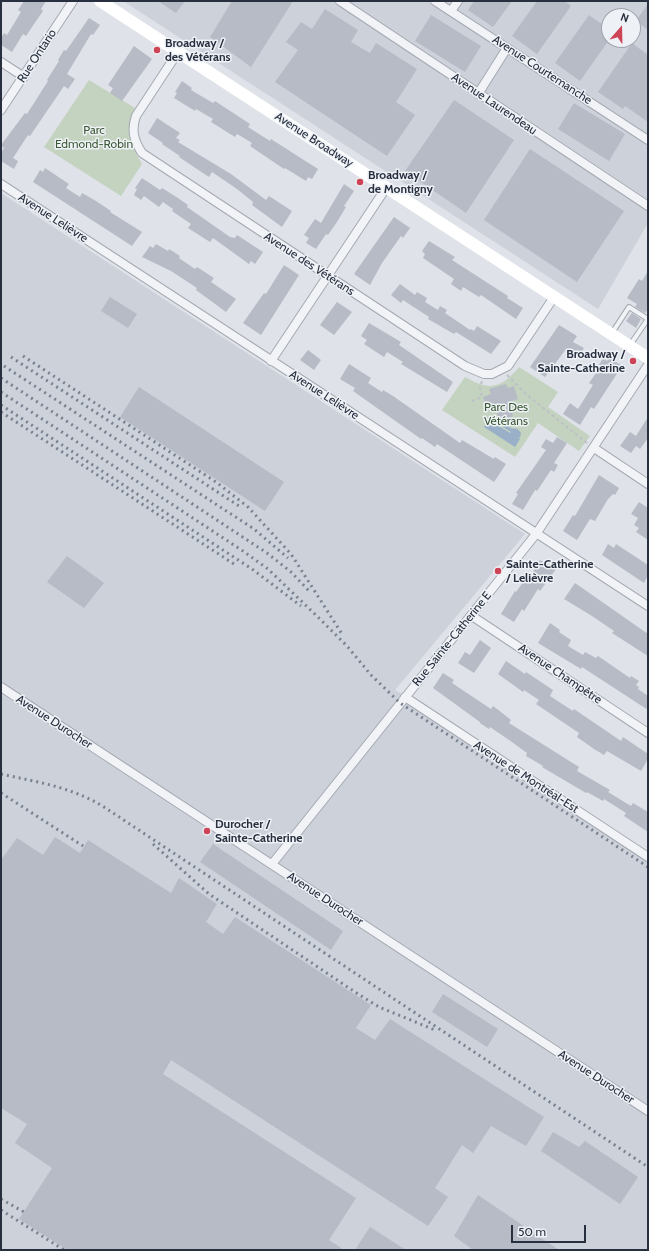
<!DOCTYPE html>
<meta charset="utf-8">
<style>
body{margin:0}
#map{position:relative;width:649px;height:1251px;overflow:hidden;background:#dfe2e8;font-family:Cabin,sans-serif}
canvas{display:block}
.frame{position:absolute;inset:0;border:2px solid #28303f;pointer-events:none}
.north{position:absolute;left:601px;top:8px;width:40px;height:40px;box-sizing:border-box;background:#eef1f6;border:1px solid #9fa4ad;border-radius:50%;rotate:20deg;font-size:11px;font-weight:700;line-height:16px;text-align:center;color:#28303f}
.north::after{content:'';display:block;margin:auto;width:14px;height:18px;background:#cd4457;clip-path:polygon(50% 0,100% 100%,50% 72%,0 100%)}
.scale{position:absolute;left:511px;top:1225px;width:75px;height:18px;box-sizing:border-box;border:2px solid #28303f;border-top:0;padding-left:5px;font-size:12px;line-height:14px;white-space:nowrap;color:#28303f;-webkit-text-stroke:3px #eef1f6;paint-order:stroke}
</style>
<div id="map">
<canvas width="649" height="1251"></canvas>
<div class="frame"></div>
<div class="north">N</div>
<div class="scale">50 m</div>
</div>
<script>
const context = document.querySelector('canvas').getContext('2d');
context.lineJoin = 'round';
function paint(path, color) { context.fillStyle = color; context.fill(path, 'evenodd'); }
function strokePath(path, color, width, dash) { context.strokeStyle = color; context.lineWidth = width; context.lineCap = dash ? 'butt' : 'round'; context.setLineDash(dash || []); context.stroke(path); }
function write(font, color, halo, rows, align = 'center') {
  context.font = font + ' Cabin,sans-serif'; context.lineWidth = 3; context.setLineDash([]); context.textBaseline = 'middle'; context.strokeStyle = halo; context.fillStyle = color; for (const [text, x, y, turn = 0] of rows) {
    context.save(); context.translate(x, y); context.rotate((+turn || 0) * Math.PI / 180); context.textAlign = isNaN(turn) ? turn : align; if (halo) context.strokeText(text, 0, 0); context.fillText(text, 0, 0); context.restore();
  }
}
paint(new Path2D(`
 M123 1H648V223L598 309ZM609 16H633V40H609Z
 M1 193 525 534 395 690 648 853V1250H1Z`), '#cdd1da');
paint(new Path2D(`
 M89 80 135 108C124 133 129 141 142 164L121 196 44 147Z
 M519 367 558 392 548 407 590 436 579 451 538 423 515 457 442 410 465 377C489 391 501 389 519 367Z`), '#c4d2c0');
paint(new Path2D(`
 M489 420 510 433 511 432 503 427 508 423 510 428 518 429 521 433 520 438 517 437 520 439 515 447 484 427Z`), '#9ab0c8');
paint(new Path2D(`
 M24 1H46L41 9 43 11 34 24 26 36 23 34 12 52 1 45V38L4 33 7 35 21 12 18 10Z
 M158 1H185L176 13Z
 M232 1H293L251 67 210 37Z
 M474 1H512L493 27 468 10Z
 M537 1H565L571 6 537 54 512 36Z
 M648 4V30L636 21Z
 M325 9 358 30 351 42 370 53 376 43 417 69 396 102 415 115 387 156 275 82 298 50 286 42 301 22 312 29Z
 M431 15 481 46 465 72 415 41Z
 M589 15 609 29V40L580 81 555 63Z
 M89 18 100 25 93 35 91 34 67 74 75 79 68 89 64 86 30 136 28 135 13 158 18 161 14 169 1 161V153L4 148 1 145 25 113 27 114 48 81 47 80 59 61 58 60 64 50 66 51Z
 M632 43 648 55V122L625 106 623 109 598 92Z
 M134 46 152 59 122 101 110 93 113 88 108 85Z
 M182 81 192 88 191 90 213 103 215 101 250 124 248 127 270 141 271 139 318 169 312 179 308 177 306 181 285 168 284 169 250 146 252 143 244 138 237 134 235 137 211 122 213 119 196 109 195 111 174 98 177 93 175 92Z
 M454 100 514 140 466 213 405 171Z
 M574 103 625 134 609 161 558 129Z
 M157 118 180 133 176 138 180 140 178 142 231 174 266 200 269 196 292 211 282 227 252 205 253 202 237 189 212 172 209 177 179 157 180 156 162 144 163 143 148 133Z
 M530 149 624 211 577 282 484 220Z
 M45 168 69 184 66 188 80 197 82 193 96 201 111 211 110 212 142 232 132 246 33 182 40 170 43 172Z
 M142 178 160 190 162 188 178 198 188 205 187 207 230 237 235 238 237 235 263 252 255 264 251 261 249 264 213 238 210 242 188 228 191 224 172 211 173 209 163 202 159 207 144 196 141 200 134 195 137 189 135 188Z
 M344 184 354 191 344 206 346 207 337 222 328 235 326 234 316 249 306 243 309 238 304 235 315 219 321 223Z
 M394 217 410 228 403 238 401 236 382 263 370 285 354 274Z
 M429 241 455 257 452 260 508 296 507 298 523 308 516 319 481 295 479 297 463 287 461 291 451 284 454 279 423 258 425 254 422 251Z
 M156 244 168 251 169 249 180 256 179 258 195 269 197 267 214 278 211 282 236 299 226 312 196 290 197 288 171 271 142 257 150 246 153 248Z
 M284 265 299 275 261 335 243 323 264 293 266 294Z
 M648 271V309L645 313 635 307 637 304 627 298 639 279 642 281Z
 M400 284 415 295 417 292 427 298 425 302 438 310 440 306 447 310 445 313 470 330 471 329 474 331 477 326 501 341 491 354 456 332 454 334 428 319 429 317 403 300 401 303 391 295Z
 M110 297 137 314 128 328 101 311Z
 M337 302 352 312 334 335 320 325Z
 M632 313 641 319 636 328 626 321Z
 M369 323 401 342 399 345 453 382 447 392 411 370 401 364 403 362 387 352 384 357 364 344 367 340 361 336Z
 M559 325 577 336 573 342 584 348 579 357 566 349 545 377 530 367Z
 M308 350 321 360 314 370 300 360Z
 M609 357 622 366 594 409 591 407 580 425 563 414 570 403 578 409 593 385 589 383 601 366 599 365 603 358 607 361Z
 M349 364 371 378 368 383 382 392 383 390 393 396 460 443 462 440 494 459 495 457 506 464 494 482 437 444 435 447 422 438 421 439 353 391 355 388 340 379Z
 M506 384 508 388 514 386 518 399 509 402 513 416 507 420H499L495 407 487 410 483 397 491 394 489 389Z
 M139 387 284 482 265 511 120 417Z
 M648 417V438L640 449 636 446 631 453 620 446 630 432 636 436Z
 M557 437 567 443 554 463 558 465 554 472 551 470 537 491 535 490 523 510 512 504 518 494 516 493 546 450 541 447 546 439 553 443Z
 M599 475 619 488 615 495 613 494 608 499 595 521 590 519 577 540 563 531 573 515 575 516Z
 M639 502 648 508V540L636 532 639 528 634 525 638 518 631 514Z
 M608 544 614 548 616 544 648 565V575L644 583 602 555Z
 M67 556 104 583 84 608 47 582Z
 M540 560 556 569 540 591 538 589 524 611 522 609 514 622 501 614 515 591 516 592 529 574 531 575Z
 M575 583 648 634V656L612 633 614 631 592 616 564 599Z
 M550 623 560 630 559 632 571 640 568 646 583 655 585 652 596 658 598 656 630 678 631 676 639 681 636 685 639 687 638 689 648 696V710L582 667 581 669 538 643Z
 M480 640 491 648 474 673 458 663 465 652 470 655Z
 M506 661 525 674 526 672 553 690 550 696 573 711 574 709 621 741 623 737 648 754V759L641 771 607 751 604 755 594 749 577 737 579 733 536 704 539 700 524 690 523 692 498 674Z
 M443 673 454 680 452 683 491 709 493 706 501 712 511 720 509 723 579 767 577 771 610 790 608 792 631 806 633 803 648 812V832L624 816 626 813 604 799 603 801 587 792 586 793 542 767 543 766 526 756 527 753 512 742 490 727 489 729 480 723V722L433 688Z
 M55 837 80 853 88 840 171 893 179 878 217 904 206 922 223 934 235 917 371 1005 356 1028 375 1040 390 1019 544 1117 526 1146 491 1126 473 1153 462 1145 435 1188 448 1197 428 1226 171 1060 163 1074 356 1198 329 1240 344 1250H67L19 1219 52 1168 15 1143 27 1124 1 1108V860L17 838 43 855Z
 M213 844 343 931 331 950 200 862Z
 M443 994 498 1029 487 1047 432 1012Z
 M553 1132 579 1147 585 1141 638 1177 620 1204 541 1151Z
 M478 1195 559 1250H473L454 1236Z
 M370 1227 406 1250H355Z`), '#b6bbc5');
const lane = new Path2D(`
 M612 333 629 307 648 319
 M630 345 648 319`);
const street = new Path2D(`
 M340 1 648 206
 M435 1 648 140
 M451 11 458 1
 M178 52 136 116C131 130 134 141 142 153L465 366 484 374H492L508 366 554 297
 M1 62 24 77
 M478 94 507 48
 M1 110 73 1
 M1 184 648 606
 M271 361 386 188
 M594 448 648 484
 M472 616 648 733
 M1 687 648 1111
 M405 697 648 857
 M272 864 536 534 648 365`);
strokePath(lane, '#a4a9b2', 6);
strokePath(street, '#a4a9b2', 10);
strokePath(new Path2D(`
 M507 375 527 395 587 443
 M472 401 482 397 480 387 482 381`), '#bdc0c6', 2, [3, 3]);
strokePath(lane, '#f1f3f6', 4);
strokePath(street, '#f1f3f6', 8);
strokePath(new Path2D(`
 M100 1 648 358`), '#fff', 12);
strokePath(new Path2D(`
 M23 356 216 482 248 507 291 554 342 634
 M11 357 242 508
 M4 366 254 529 288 558
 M1 378 267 553 291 572 311 593
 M1 392 243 551 268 569 322 621 347 646 371 675 400 703 648 867
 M1 405 252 569 301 606
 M1 412 237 566
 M1 774C37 782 72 787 104 807L648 1167
 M1 793 83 846
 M153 844 209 894 358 994 379 1007 435 1030
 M1 1199 24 1212
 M1 1210 64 1250`), '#788291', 3, [2, 4]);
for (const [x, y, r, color] of [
 [157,50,4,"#cd4457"],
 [360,182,4,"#cd4457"],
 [633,361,4,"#cd4457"],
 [498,571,4,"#cd4457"],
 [207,831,4,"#cd4457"]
]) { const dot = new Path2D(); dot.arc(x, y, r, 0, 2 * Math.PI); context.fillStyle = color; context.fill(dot); strokePath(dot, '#eef1f6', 1.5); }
write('bold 12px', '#28303f', '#eef1f6', [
 ["Broadway /",165,43],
 ["des Vétérans",165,57],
 ["Broadway /",368,175],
 ["de Montigny",368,189],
 ["Broadway /",625,354,"right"],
 ["Sainte-Catherine",625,368,"right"],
 ["Sainte-Catherine",506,564],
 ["/ Lelièvre",506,578],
 ["Durocher /",215,824],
 ["Sainte-Catherine",215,838]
], 'left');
write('12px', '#28303f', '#eef1f6', [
 ["Rue Ontario",37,56,-57],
 ["Avenue Courtemanche",542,70,33],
 ["Avenue Laurendeau",494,104,34],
 ["Avenue Broadway",314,140,33],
 ["Avenue Lelièvre",53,218,33],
 ["Avenue des Vétérans",309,264,33],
 ["Avenue Lelièvre",324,395,33],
 ["Rue Sainte-Catherine E",452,639,-51],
 ["Avenue Champêtre",560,674,34],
 ["Avenue Durocher",54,722,33],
 ["Avenue de Montréal-Est",526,777,33],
 ["Avenue Durocher",325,899,33],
 ["Avenue Durocher",596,1077,33]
]);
write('12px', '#3c5a35', '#eef1f6', [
 ["Parc",94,130],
 ["Edmond-Robin",94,144],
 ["Parc Des",506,407],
 ["Vétérans",506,421]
]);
</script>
